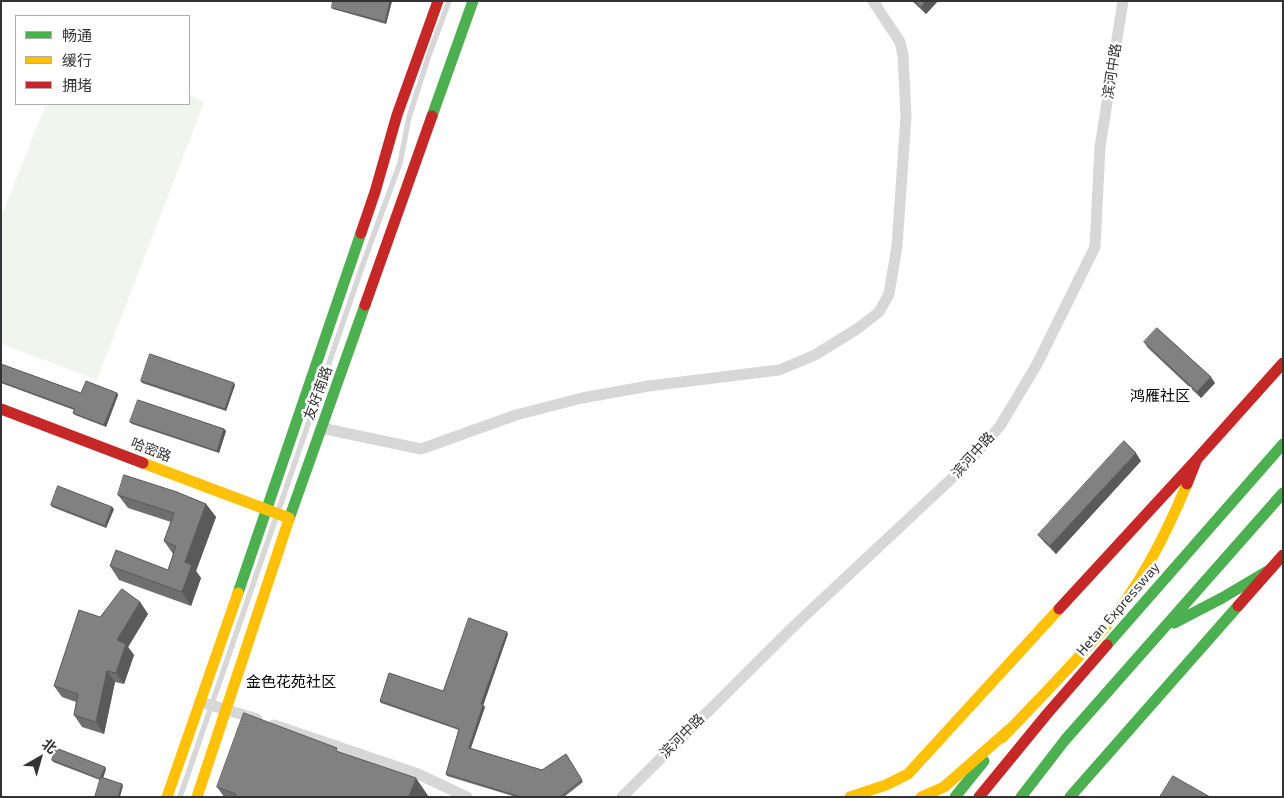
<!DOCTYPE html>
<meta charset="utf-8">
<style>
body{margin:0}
#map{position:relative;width:1284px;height:798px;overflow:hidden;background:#fff;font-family:"Exo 2","Noto Sans SC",sans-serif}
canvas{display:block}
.frame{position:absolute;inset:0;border:2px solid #333;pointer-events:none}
.legend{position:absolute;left:15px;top:15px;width:175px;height:90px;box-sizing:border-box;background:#fff;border:1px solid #adadad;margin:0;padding:6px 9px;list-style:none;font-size:15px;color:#333}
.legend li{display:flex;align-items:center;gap:10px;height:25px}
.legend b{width:25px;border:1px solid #adadad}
.north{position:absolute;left:15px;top:733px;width:50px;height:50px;-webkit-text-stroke:4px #fff;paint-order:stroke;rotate:38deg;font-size:14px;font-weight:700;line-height:20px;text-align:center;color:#333}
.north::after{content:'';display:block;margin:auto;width:18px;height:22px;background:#333;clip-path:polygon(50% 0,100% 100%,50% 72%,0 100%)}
</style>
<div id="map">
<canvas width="1284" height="798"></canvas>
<div class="frame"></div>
<ul class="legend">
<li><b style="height:6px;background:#4caf50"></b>畅通</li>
<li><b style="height:6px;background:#ffc107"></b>缓行</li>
<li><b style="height:6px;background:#c62828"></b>拥堵</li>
</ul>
<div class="north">北</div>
</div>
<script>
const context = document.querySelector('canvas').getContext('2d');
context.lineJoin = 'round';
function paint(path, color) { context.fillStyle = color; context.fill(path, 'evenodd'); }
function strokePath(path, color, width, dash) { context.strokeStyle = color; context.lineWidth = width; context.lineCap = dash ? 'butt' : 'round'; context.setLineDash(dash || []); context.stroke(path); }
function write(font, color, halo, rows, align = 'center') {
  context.font = font + ' "Exo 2","Noto Sans SC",sans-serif'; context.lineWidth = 5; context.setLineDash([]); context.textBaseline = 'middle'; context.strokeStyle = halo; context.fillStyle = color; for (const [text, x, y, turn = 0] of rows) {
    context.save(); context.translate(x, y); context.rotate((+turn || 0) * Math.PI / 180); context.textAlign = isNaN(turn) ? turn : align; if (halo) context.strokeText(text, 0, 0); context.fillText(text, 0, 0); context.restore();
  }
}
paint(new Path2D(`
 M189 94 204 103 97 380 1 344V217L46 104H189Z`), '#f2f5ed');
strokePath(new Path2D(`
 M180 797 363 264 400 163 409 117 429 55 449 1`), '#d7d7d7', 5.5);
strokePath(new Path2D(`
 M321 428 421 449 516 415 582 398 649 386 779 370 815 355 857 329 879 312 889 294 897 246 906 116 903 55 900 42 873 1
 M201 702 257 719
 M274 725 418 774 467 797
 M622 797 794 626 965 466 1000 426 1036 366 1095 247 1100 147 1123 1`), '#d7d7d7', 11);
strokePath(new Path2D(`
 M432 116 473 1
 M289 519 365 305
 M238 593 361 233
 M1174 623 1222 598 1271 569
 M1107 645 1283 444
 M955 797 984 761
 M1021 797 1065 740 1283 493
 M1070 797 1238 606`), '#4caf50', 11);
strokePath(new Path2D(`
 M143 463 289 518
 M1002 738C1037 701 1073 665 1106 626 1140 586 1167 532 1187 484
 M167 797 238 593
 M197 797 289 519
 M850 797 886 785 908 774 1059 609
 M921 797 944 787 1010 729`), '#ffc107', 11);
strokePath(new Path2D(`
 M361 233 375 192 397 115 438 1
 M365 305 432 116
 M1 409 143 463
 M1187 484 1197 459 1283 363
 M1238 606 1283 555
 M1059 609 1197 459
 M979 797 1047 714 1107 645`), '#c62828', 11);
paint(new Path2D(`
 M392 1 386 24 333 9 332 8Z
 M912 1H938L926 14Z
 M1144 342 1215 383 1201 398 1148 348Z
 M1 364 81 393H117L118 395 106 427 75 415 73 413 74 410 1 383Z
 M141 381 235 385 226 411 142 383Z
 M130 422 224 429 226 431 219 453 132 424Z
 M1141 461 1056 554 1044 542 1038 535Z
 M118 495 206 504 216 517 196 571 201 578 191 606 119 580 110 566 168 570 173 554 164 541 171 522 128 508Z
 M51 505 114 509 106 528 52 507Z
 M140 602 148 614 128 647 134 655 124 684 115 682 104 734 82 727 74 715 76 702 62 697 54 686 100 617Z
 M508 634 483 705 485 707 471 748 542 770 566 754 583 782 564 797H516L447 776 446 774 459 730 381 703 380 701 443 691Z
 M340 752 429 797H224L217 787Z
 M52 760 106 769 103 778 123 786 100 780 53 762Z`), '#6f6f6f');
paint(new Path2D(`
 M390 1H392L386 24 385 22Z
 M926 1H938L926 14 921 7Z
 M1211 377 1215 383 1201 398 1197 392Z
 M234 383 235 385 226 411 225 409Z
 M117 393 118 395 106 427 104 425Z
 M224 429 226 431 219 453 217 451Z
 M1136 453 1141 461 1056 554 1050 546Z
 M206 504 216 517 196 571 201 578 191 606 182 592 185 562Z
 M112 507 114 509 106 528 105 526Z
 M140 602 148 614 128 647 134 655 124 684 116 673 117 640Z
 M507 632 508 634 483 706 481 704Z
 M107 671 115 682 104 734 96 722Z
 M483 705 485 707 470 750 469 748Z
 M105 767 106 769 102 781 100 779Z
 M416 778 429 797H409Z
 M122 784 123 786 120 797H118Z`), '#5a5a5a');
const building = new Path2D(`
 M333 1H390L385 22 332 8Z
 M915 1H926L921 7Z
 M1157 328 1211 377 1197 392 1144 342Z
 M150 354 234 383 225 409 141 381Z
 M1 364 81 393 86 381 117 393 104 425 73 413 75 409 1 382Z
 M138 400 224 429 217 451 130 422Z
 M1124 441 1136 453 1050 546 1038 535Z
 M124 475 177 492 206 504 185 562 192 565 182 592 110 566 116 550 168 570 176 546 164 541 174 513 118 495Z
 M58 486 112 507 105 526 51 505Z
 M122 589 140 602 117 640 126 644 116 673 107 671 96 722 74 715 78 694 54 686 79 610 100 617Z
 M469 618 507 632 481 704 483 705 469 748 542 770 566 754 582 780 560 797H521L446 774 459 729 380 701 389 673 443 691Z
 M244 713 337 748 336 751 416 778 409 797H235L236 794 217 787Z
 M56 748 105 767 100 779 52 760Z
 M1173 776 1210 797H1160Z
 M101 777 122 784 118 797H95Z`);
paint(building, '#818181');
strokePath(building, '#5a5a5a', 1);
write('14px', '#333', '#fff', [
 ["滨河中路",1112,71,-81],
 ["友好南路",318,393,-70],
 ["哈密路",151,450,21],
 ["滨河中路",973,455,-48],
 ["Hetan Expressway",1118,609,-49],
 ["滨河中路",682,736,-45]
]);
write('15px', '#000', '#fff', [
 ["鸿雁社区",1160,396],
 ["金色花苑社区",291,682]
]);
</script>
